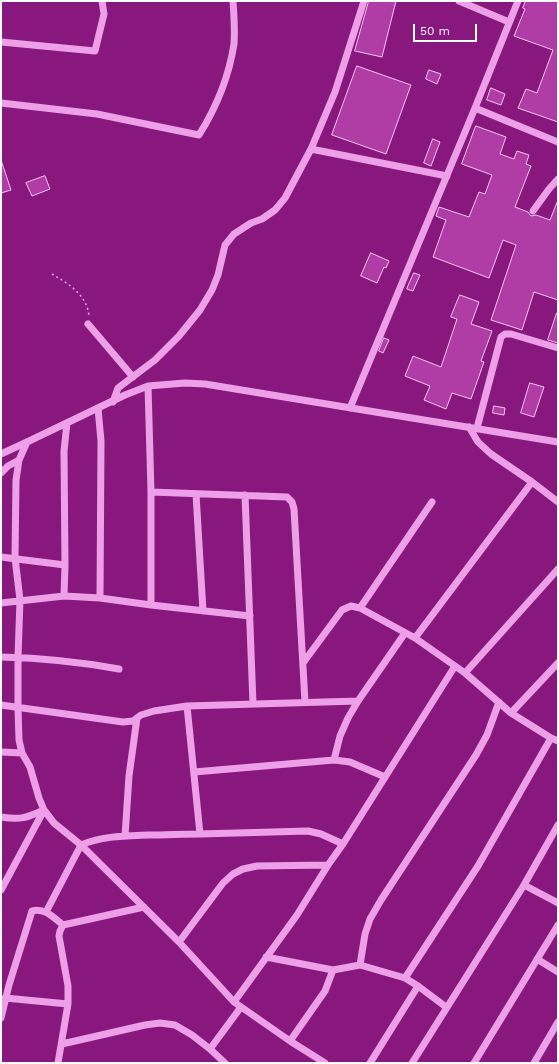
<!DOCTYPE html>
<style>
body{margin:0}
#map{position:relative;width:559px;height:1064px;overflow:hidden;background:#88187d;font-family:"Work Sans",sans-serif}
canvas{display:block}
.frame{position:absolute;inset:0;border:2px solid #fff;pointer-events:none}
.scale{position:absolute;left:413px;top:24px;width:64px;height:18px;box-sizing:border-box;border:2px solid #fff;border-top:0;padding-left:5px;font-size:12px;line-height:14px;white-space:nowrap;color:#fff;-webkit-text-stroke:3px #88187d;paint-order:stroke}
</style>
<div id="map">
<canvas width="559" height="1064"></canvas>
<div class="frame"></div>
<div class="scale">50 m</div>
</div>
<script>
const context = document.querySelector('canvas').getContext('2d');
context.lineJoin = 'round';
function paint(path, color) { context.fillStyle = color; context.fill(path, 'evenodd'); }
function strokePath(path, color, width, dash) { context.strokeStyle = color; context.lineWidth = width; context.lineCap = dash ? 'butt' : 'round'; context.setLineDash(dash || []); context.stroke(path); }
const building = new Path2D(`
 M369 1H396L382 57 355 51Z
 M526 1H558V122L518 108 526 89 537 93 553 50 514 36 525 9 523 8Z
 M357 66 411 85 386 154 332 135Z
 M429 70 441 74 437 84 426 79Z
 M491 88 505 94 501 105 487 100Z
 M476 126 506 137 500 154 514 159 517 151 529 155 526 164 531 166 515 207 528 212 530 215 532 216 536 215 550 220 558 200V300L534 292 522 330 491 320 516 245 503 240 489 278 433 257 446 220 436 216 439 207 469 217 479 192 485 194 492 175 462 164Z
 M433 139 440 142 431 166 424 163Z
 M2 163 11 190 1 193V164Z
 M45 176 50 189 32 196 26 183Z
 M371 253 389 261 386 268 384 267 377 283 361 276Z
 M414 273 420 275 413 291 407 289Z
 M460 295 479 302 471 324 492 331 481 361 484 362 471 399 452 393 446 409 424 400 430 386 405 376 413 356 441 367 457 319 451 317Z
 M557 313H558V343L548 340Z
 M384 338 389 340 383 353 379 351Z
 M530 383 544 387 534 417 521 413Z
 M494 406 505 408 504 415 493 413Z`);
paint(building, '#b03ca5');
strokePath(building, '#fac6f5', 1);
strokePath(new Path2D(`
 M52 274C69 284 87 295 89 316`), '#eda0e7', 1.5, [2, 3]);
strokePath(new Path2D(`
 M459 1 509 22
 M1 42 95 51 104 14 102 1
 M1 103 97 114 199 135C216 108 229 76 234 44 235 30 234 15 233 1
 M475 108 558 142
 M311 149 447 176
 M533 211 549 189 558 179
 M88 324 133 377
 M148 386 151 492V605
 M113 402 118 388 155 360 179 336 200 310 212 290 218 275 225 245 234 234 251 223 262 219 275 210 285 198 311 149 335 92 364 1
 M98 408 101 441 100 598
 M350 408 475 108 518 1
 M469 427 478 442 491 454 532 482 558 502
 M477 428 501 337 505 334H511L558 348
 M27 442 19 460 16 480 15 558 20 600 18 657V708L19 740 22 753 30 767 39 798 44 810 54 823 81 845 179 942 234 1002 290 1041 325 1063
 M1 454 27 442 125 395 148 386 185 383 205 384 558 442
 M1 473 8 466 19 460
 M151 492 287 497 292 502 294 509 305 702
 M196 494 203 611
 M245 495 253 704
 M1 557 65 565
 M64 596 65 565 64 451 67 423
 M1 603 64 596 100 598 151 605 250 616
 M360 608 432 502
 M415 638 532 482
 M1 657C40 658 81 662 119 669
 M303 663 342 610 351 606 360 608 415 638 465 673 511 713 551 738 558 741
 M465 673 558 569
 M1 705 123 722 133 721 141 715 154 711 187 706 358 701
 M511 713 558 663
 M1 752 22 753
 M334 760 340 736 348 718 358 701 405 633
 M194 772 334 760 350 762 385 777
 M1 817C21 820 26 818 44 810
 M558 825 524 885 558 903
 M200 834 308 831 321 834 343 844
 M125 836 129 776 137 718
 M1 890 44 810
 M46 912 81 845C102 836 125 836 148 835 165 835 183 834 200 834L187 706
 M179 942 223 883 233 874 243 869 257 866 328 865
 M266 957 333 970 360 965 405 978 418 986 446 1007
 M537 959 558 972
 M360 965 365 934 370 919 381 900 476 755 487 735 499 702
 M405 978 478 866 551 738
 M5 998 68 1004
 M234 1002 297 915 328 865 343 844 455 666
 M1 1018 9 985 32 911C44 907 54 918 63 925L144 907
 M290 1041 325 991 333 970
 M62 1044 145 1025 160 1023 175 1025 192 1035 210 1049 225 1063
 M210 1049 241 1007
 M58 1063 68 1004V986L59 936 60 931 63 925
 M370 1063 418 986
 M412 1063 524 885
 M474 1063 558 925
 M534 1063 558 1022`), '#eda0e7', 7);
</script>
